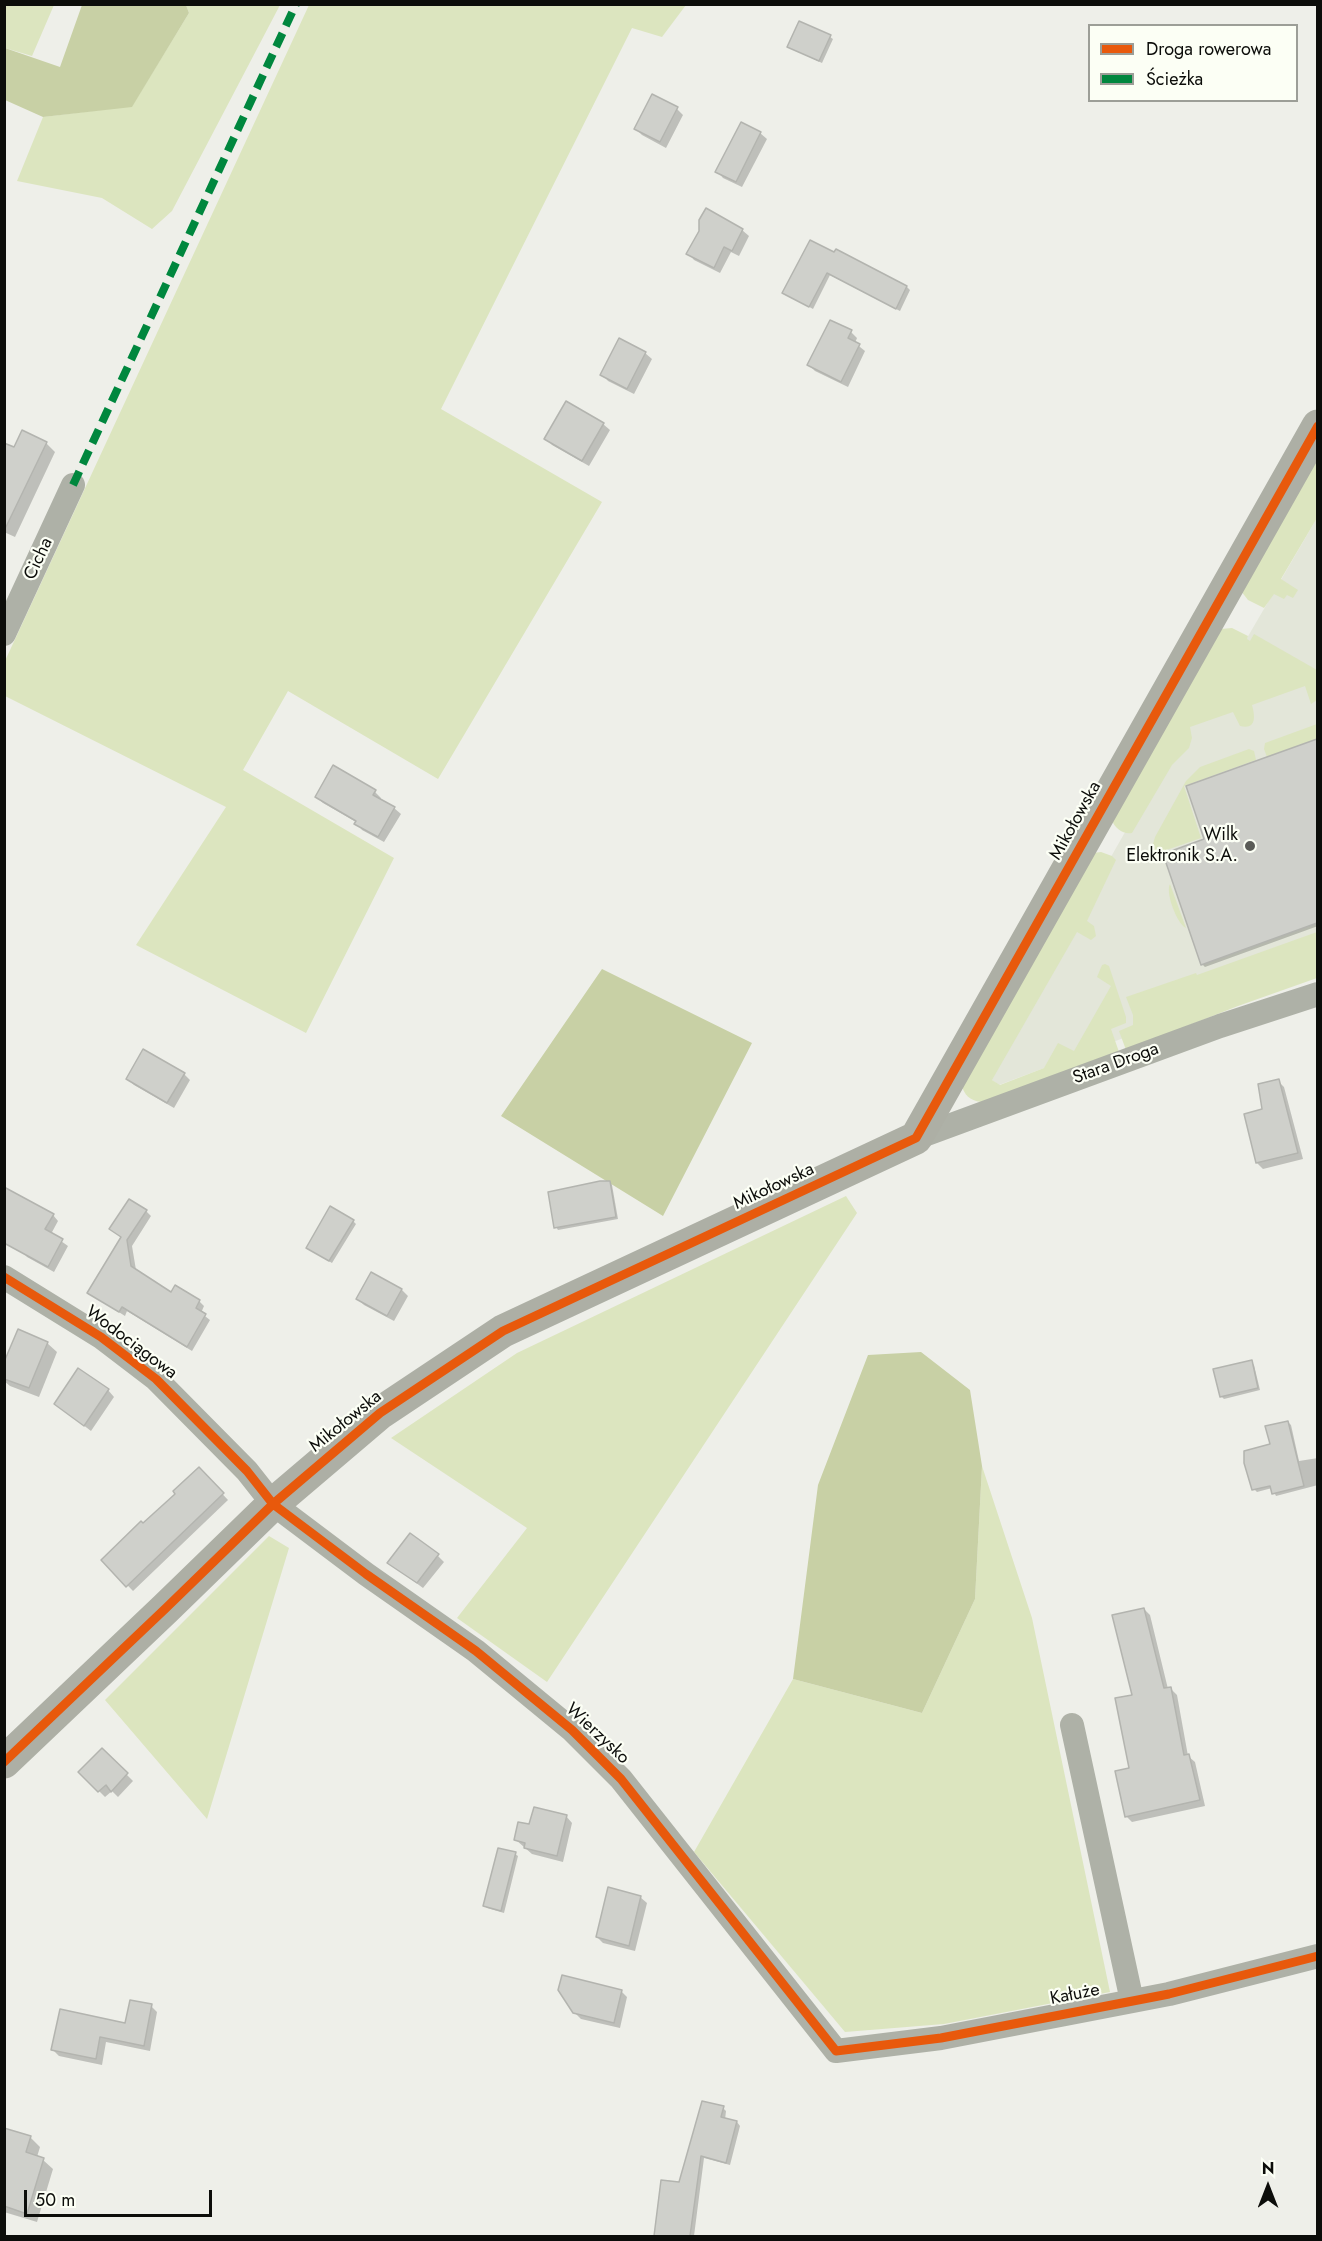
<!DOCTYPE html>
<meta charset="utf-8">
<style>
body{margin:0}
#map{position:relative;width:1322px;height:2241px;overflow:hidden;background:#eeefe9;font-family:Jost,sans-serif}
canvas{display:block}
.frame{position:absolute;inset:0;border:6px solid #0c0d0a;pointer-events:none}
.legend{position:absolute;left:1088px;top:24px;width:210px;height:78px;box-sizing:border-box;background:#fcfff5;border:2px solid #9c9e97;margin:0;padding:8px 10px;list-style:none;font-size:18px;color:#0c0d0a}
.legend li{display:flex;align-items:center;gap:12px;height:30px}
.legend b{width:30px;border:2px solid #9c9e97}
.north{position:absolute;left:1238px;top:2157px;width:60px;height:60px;-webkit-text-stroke:4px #fcfff5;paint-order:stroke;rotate:0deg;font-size:16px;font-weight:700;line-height:24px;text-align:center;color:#0c0d0a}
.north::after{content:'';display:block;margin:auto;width:21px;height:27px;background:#0c0d0a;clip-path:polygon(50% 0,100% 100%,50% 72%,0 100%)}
.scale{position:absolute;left:24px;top:2190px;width:188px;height:27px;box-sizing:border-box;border:3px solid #0c0d0a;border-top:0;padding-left:8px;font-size:18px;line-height:21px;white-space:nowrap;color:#0c0d0a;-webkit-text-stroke:4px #fcfff5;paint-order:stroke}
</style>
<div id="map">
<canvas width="1322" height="2241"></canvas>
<div class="frame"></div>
<ul class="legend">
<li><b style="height:8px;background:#e8590c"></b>Droga rowerowa</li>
<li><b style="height:8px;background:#00873e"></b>Ścieżka</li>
</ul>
<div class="north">N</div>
<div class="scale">50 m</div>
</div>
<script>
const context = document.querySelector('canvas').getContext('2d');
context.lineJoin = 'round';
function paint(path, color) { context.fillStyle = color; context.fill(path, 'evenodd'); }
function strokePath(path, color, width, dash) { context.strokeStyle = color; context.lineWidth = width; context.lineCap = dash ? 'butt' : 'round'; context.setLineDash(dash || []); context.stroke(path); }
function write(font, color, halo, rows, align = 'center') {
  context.font = font + ' Jost,sans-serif'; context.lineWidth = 4.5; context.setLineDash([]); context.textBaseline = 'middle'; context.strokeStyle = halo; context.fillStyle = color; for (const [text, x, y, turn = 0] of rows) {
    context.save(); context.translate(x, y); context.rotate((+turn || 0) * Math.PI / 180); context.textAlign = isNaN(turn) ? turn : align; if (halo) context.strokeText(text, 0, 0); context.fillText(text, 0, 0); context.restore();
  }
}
paint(new Path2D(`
 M1317 518V965L999 1085 986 1076 1238 634 1247 638Z`), '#e3e6d9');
paint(new Path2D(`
 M4 5H54L32 56 5 48Z
 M186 5H280L172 211 152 229 102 198 17 181 43 117 132 106 189 13Z
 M309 5H686L662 37 632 28 441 409 602 502 438 779 288 691 243 770 394 858 306 1033 136 945 226 807 5 696 4 663Z
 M1317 447V518L1281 579 1298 590 1293 598 1287 595 1284 599 1274 594 1264 608 1248 600 1241 591Z
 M1232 628 1248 636 1247 639 1250 641 1254 634 1317 670V700L1311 704 1305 686 1252 705C1255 716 1257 730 1240 726L1233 712 1190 727 1192 738 1189 748 1172 765 1132 833C1124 835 1114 828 1112 820L1221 629Z
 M1317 724V739L1267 757 1264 749 1265 743Z
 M1249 749 1254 751 1256 760 1184 786 1201 838 1155 854 1153 844 1155 837 1186 781 1200 767Z
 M1101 852 1112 856 1116 860 1087 921 1094 926 1096 936 1091 940 1077 932 992 1080 1000 1085 1044 1068 1058 1043 1074 1051 1111 986 1097 977 1102 965 1105 964 1109 966 1126 1017V1023L1111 1029 1119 1052 981 1102C969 1100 965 1096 961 1084L1093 853Z
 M1170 884 1186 928C1177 924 1165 892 1170 884Z
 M1317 932V978L1238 1006 1126 1050 1119 1031 1133 1025V1015L1126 997 1196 973 1197 975Z
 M846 1196 857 1213 547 1682 457 1618 527 1528 391 1438 517 1353Z
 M982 1466 1032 1618 1110 1992 944 2024 845 2032 694 1852 793 1679 922 1713 975 1599Z
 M269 1536 289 1548 207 1819 105 1700Z`), '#dce5bf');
paint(new Path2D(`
 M82 5H186L189 13 132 107 43 117 5 100V48L60 67Z
 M602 969 752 1043 663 1216 501 1116Z
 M921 1352 970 1390 982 1466 975 1599 922 1713 793 1679 818 1485 868 1355Z`), '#c8d0a5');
paint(new Path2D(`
 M830 37 833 39 822 63 792 49Z
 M677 109 683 115 666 148 642 135 636 129Z
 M742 124 760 133 767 139 742 187 723 178 717 171Z
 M742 230 749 236 739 256 731 252 720 273 694 260 688 253Z
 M837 251 907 287 910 290 900 311 830 275 813 309 784 293 835 255Z
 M851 332 857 338 855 343 865 351 848 387 815 371 809 365Z
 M620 340 645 353 652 359 634 394 608 381 602 374Z
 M567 403 603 424 610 430 589 466 552 445 546 438Z
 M46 443 55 452 15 537 4 532V445L14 449Z
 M1318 741V926L1205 967 1202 964 1206 840 1188 787Z
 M375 792 381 798 380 800 394 808 401 814 384 842 362 830 356 822 323 803 317 797Z
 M184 1074 190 1080 174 1108 134 1085 128 1079Z
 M1278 1081 1284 1087 1303 1159 1263 1169 1257 1163 1264 1111Z
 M610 1182 612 1185 618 1219 558 1230 556 1227Z
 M146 1211 151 1216 132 1246 136 1270 171 1294 199 1301 204 1306 201 1313 210 1320 192 1351 127 1311 125 1316 89 1293 122 1238 111 1229Z
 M53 1215 58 1221 51 1234 68 1246 54 1272 27 1257 22 1251Z
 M353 1221 356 1224 332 1263 310 1250Z
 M371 1275 402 1290 408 1296 394 1321 364 1305 358 1299Z
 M47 1343 57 1352 39 1397 10 1386 4 1381V1366Z
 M1251 1362 1254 1365 1260 1390 1224 1399 1221 1396Z
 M108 1390 114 1397 91 1431 56 1404Z
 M1288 1422 1291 1425 1299 1461 1318 1458V1485L1276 1496 1272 1488 1257 1492 1254 1489 1271 1445Z
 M199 1469 228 1500 133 1591 103 1560 177 1494Z
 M438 1556 444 1562 423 1588 389 1563Z
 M1144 1609 1150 1615 1168 1689H1171L1177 1695 1188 1756 1195 1762 1205 1806 1132 1822 1126 1816 1133 1696Z
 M102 1750 133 1781 118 1797 112 1791 105 1797 80 1772Z
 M566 1816 572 1823 563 1862 532 1854 516 1840 530 1825Z
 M515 1854 518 1856 504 1913 487 1908 485 1906Z
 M640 1897 647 1903 635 1951 603 1943 597 1937Z
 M621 1991 627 1997 620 2028 581 2019 574 2012Z
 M151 2006 157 2012 150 2051 106 2042 102 2065 59 2056 53 2050 126 2025Z
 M723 2108 726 2111 725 2120 737 2122 740 2126 730 2165 704 2158 694 2236H655L663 2181 680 2184Z
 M4 2129 30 2137 40 2147 37 2157 43 2160 53 2169 37 2222 4 2212Z`), '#0003');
const building = new Path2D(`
 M799 21 831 35 819 61 787 47Z
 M652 94 678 107 660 142 634 129Z
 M741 122 761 132 736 182 715 172Z
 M706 208 743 229 732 251 724 247 714 268 686 254 699 231V220Z
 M810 240 834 252 836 249 907 286 896 309 827 273 809 307 782 293Z
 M830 320 852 330 848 338 860 344 841 382 807 365Z
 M619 338 646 352 627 389 600 375Z
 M566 401 604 423 582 461 544 439Z
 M22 430 47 442 4 531V443L14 447Z
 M1317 739V923L1201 965 1163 854 1204 839 1186 786Z
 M333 765 376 790 373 795 395 807 378 837 354 824 356 821 315 797Z
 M143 1049 185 1073 167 1103 126 1079Z
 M1279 1079 1298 1153 1256 1163 1244 1114 1262 1109 1258 1084Z
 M600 1181H610L616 1217 554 1228 548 1192Z
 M4 1187 54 1214 45 1229 63 1239 48 1267 4 1243Z
 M129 1199 147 1210 127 1240 131 1266 171 1292 175 1285 200 1300 196 1308 206 1314 187 1347 122 1307 119 1312 87 1293 121 1237 109 1229Z
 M330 1206 354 1220 329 1261 306 1248Z
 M371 1272 402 1289 387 1316 356 1299Z
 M18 1329 48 1342 29 1388 4 1379V1362Z
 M1252 1360 1258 1388 1220 1397 1213 1369Z
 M78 1368 109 1389 84 1426 54 1404Z
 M1288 1421 1304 1486 1272 1494 1270 1486 1252 1490 1244 1463V1451L1270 1444 1265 1426Z
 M199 1467 224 1493 126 1587 101 1560 141 1521 143 1523 175 1494 173 1491Z
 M410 1533 439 1554 417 1583 387 1563Z
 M1144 1608 1164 1688 1171 1687 1184 1755 1189 1754 1200 1800 1125 1817 1115 1771 1129 1768 1115 1698 1132 1695 1112 1615Z
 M102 1748 128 1773 111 1792 106 1785 98 1792 78 1772Z
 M534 1807 567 1815 557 1856 524 1848 525 1843 514 1840 518 1822 529 1824Z
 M498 1848 516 1852 501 1911 483 1906Z
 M608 1887 641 1896 629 1946 596 1937Z
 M562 1975 622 1990 614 2023 573 2013 558 1990Z
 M130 2000 152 2004 144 2046 100 2037 96 2059 51 2050 60 2009 125 2023Z
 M702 2101 724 2106 721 2117 737 2121 726 2163 701 2156 690 2236H654L661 2180 679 2182Z
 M4 2128 31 2136 26 2152 44 2158 27 2214 4 2206Z`);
paint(building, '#cfd0cb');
strokePath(building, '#b3b4af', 1.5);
strokePath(new Path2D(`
 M4 634 73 485
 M916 1138 1220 1026 1318 994
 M4 1277 101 1337 156 1379 247 1471 273 1504 366 1574 476 1651 572 1730 621 1779 836 2051 941 2038 1169 1994 1318 1956
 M1072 1725 1132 2001`), '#aeb1a7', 24);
strokePath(new Path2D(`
 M4 1762 166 1608 273 1504 380 1413 503 1331 916 1138 1318 426`), '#adafa5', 33);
strokePath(new Path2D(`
 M73 485 296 4`), '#00873e', 8, [15, 8]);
strokePath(new Path2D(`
 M4 1277 101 1337 156 1379 247 1471 273 1504 366 1574 476 1651 572 1730 621 1779 836 2051 941 2038 1169 1994 1318 1956
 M4 1762 166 1608 273 1504 380 1413 503 1331 916 1138 1318 426`), '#e8590c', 9);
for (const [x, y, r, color] of [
 [1250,846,6,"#5b5c58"]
]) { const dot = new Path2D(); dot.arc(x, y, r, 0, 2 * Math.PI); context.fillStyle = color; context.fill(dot); strokePath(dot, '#fcfff5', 2); }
write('18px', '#0c0d0a', '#fcfff5', [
 ["Cicha",39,559,-65],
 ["Mikołowska",1076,821,-61],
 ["Stara Droga",1116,1064,-20],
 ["Mikołowska",774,1187,-25],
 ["Wodociągowa",131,1343,37],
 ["Mikołowska",346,1422,-39],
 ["Wierzysko",597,1734,43],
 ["Kałuże",1075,1995,-11]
]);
write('18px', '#0c0d0a', '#fcfff5', [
 ["Wilk",1238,836],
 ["Elektronik S.A.",1238,857]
], 'right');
</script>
